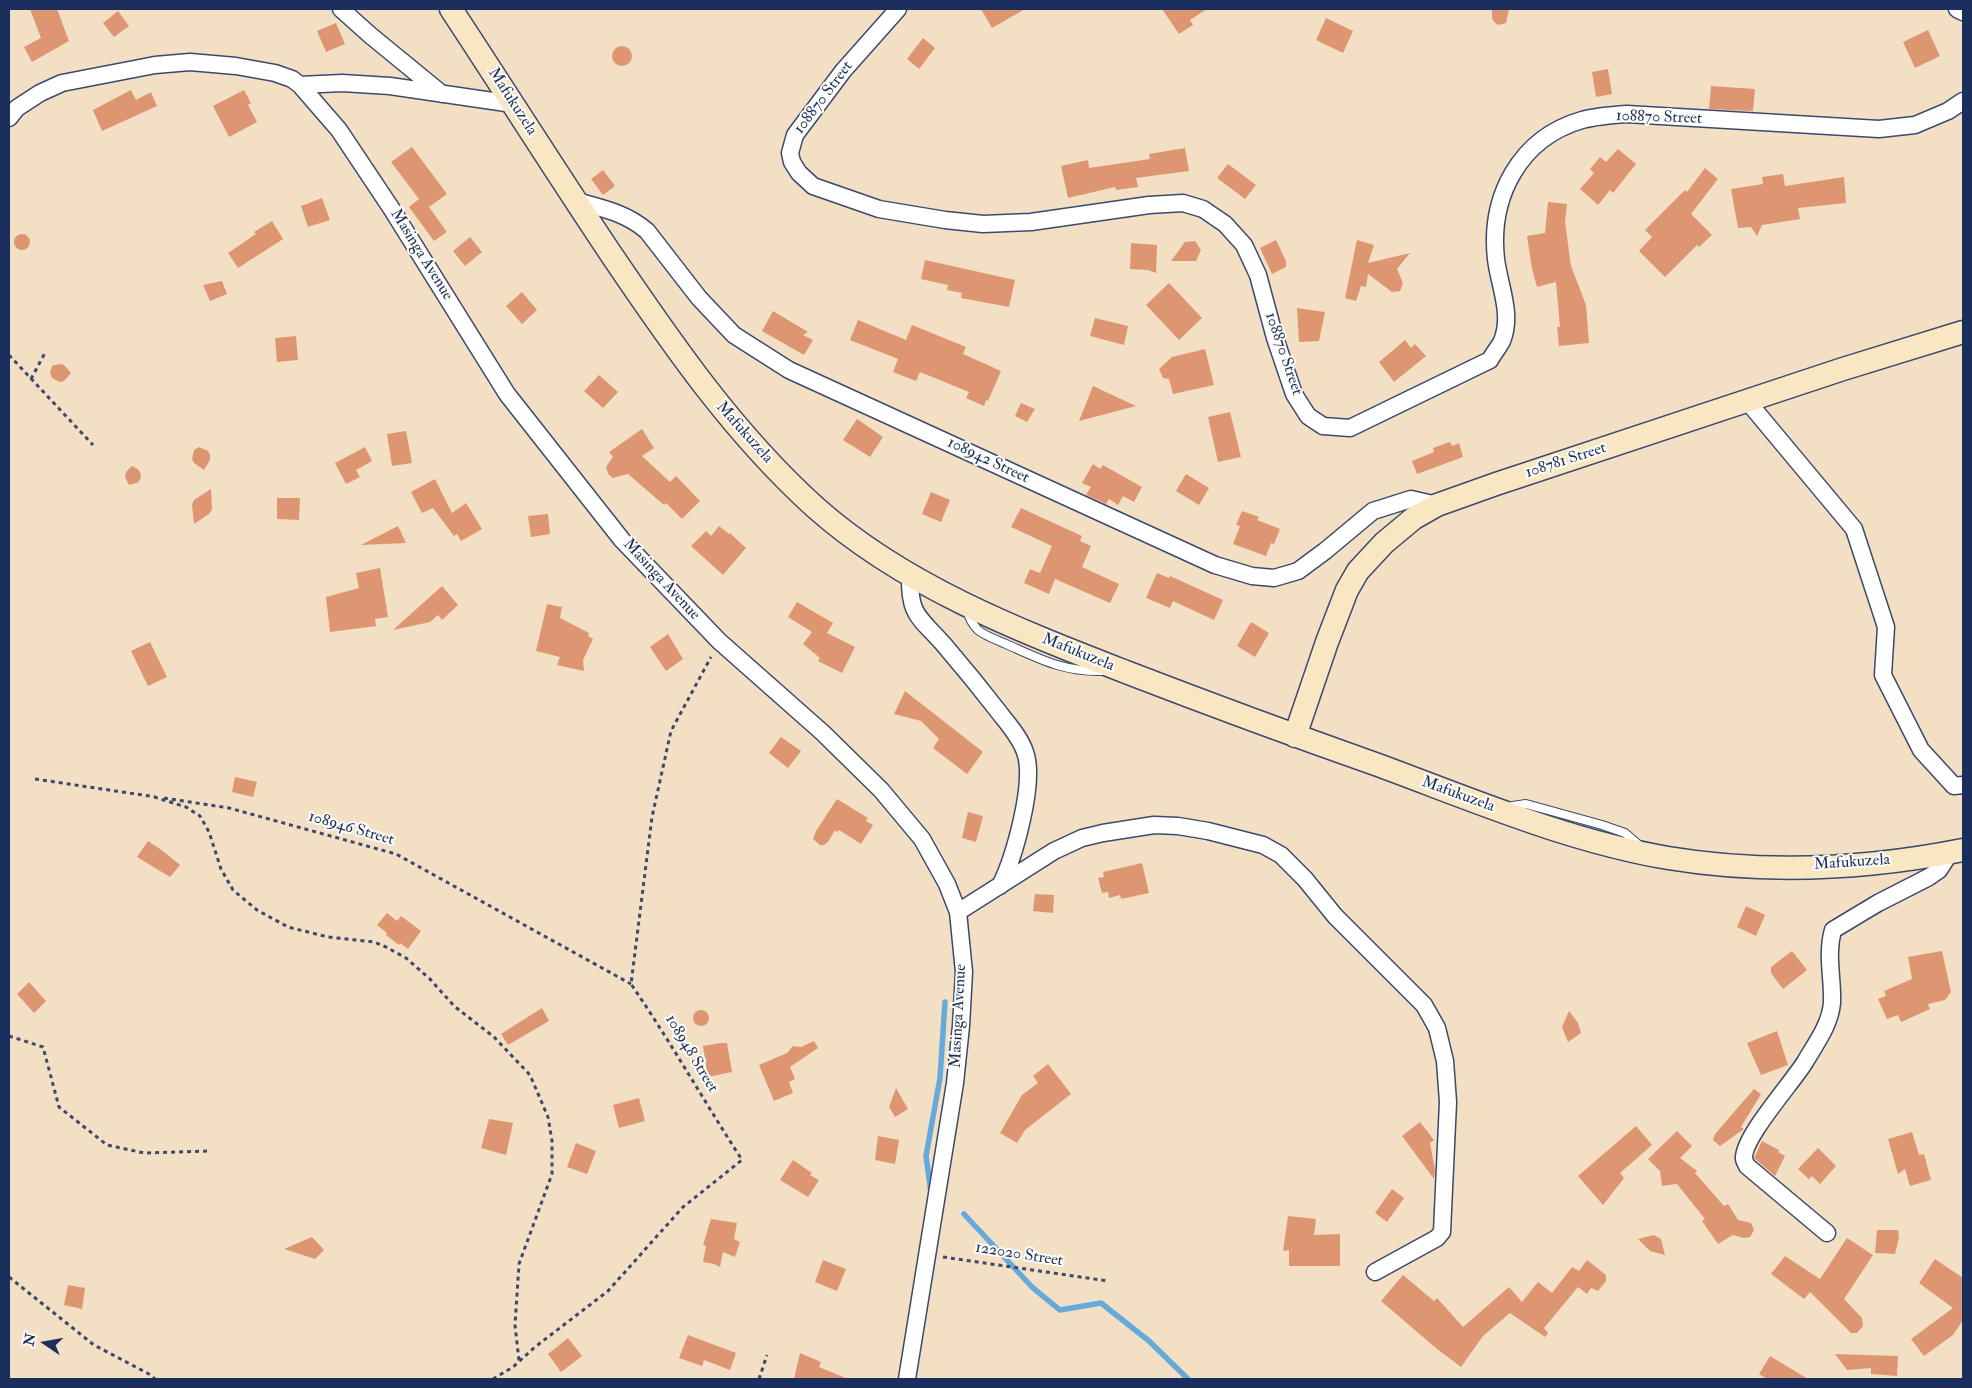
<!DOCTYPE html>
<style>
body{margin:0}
#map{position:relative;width:1972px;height:1388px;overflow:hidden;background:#f3dfc4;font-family:"IM FELL Double Pica",serif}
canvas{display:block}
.frame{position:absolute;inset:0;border:10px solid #1b2f5e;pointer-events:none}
.north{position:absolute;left:20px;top:1318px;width:50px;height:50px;-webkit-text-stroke:4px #fdfcf7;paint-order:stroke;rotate:282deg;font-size:14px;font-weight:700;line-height:20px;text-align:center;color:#1b2f5e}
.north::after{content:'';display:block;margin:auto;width:18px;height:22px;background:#1b2f5e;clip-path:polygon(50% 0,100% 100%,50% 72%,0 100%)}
</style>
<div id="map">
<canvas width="1972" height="1388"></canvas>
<div class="frame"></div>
<div class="north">N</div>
</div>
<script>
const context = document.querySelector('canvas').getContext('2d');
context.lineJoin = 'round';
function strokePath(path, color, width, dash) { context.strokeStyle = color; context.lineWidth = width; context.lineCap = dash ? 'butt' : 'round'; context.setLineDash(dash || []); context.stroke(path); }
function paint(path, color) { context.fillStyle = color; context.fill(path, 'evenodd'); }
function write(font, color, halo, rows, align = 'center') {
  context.font = font + ' "IM FELL Double Pica",serif'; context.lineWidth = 4; context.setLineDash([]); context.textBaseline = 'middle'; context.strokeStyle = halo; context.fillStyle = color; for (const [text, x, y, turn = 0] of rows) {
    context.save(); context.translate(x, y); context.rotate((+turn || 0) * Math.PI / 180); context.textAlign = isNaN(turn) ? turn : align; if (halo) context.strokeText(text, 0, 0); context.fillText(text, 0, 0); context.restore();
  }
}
strokePath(new Path2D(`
 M931 1193 926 1156 940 1078 945 1002
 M964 1214 1032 1287 1060 1310 1101 1303 1149 1341 1188 1379`), '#66aadb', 5.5);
paint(new Path2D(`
 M30 9H57L69 41 32 62 24 47 41 38Z
 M981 9H1025L992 28Z
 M1162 9H1207L1190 20 1193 25 1179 34Z
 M1492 9H1509L1506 23 1498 25 1494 22 1492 18Z
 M118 11 129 26 114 37 103 23Z
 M1326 18 1353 31 1343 53 1316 40Z
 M336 23 345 44 326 52 317 31Z
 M1928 30 1940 56 1915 68 1903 42Z
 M923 38 935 48 919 69 907 59Z
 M612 56a10 10 0 1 1 20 0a10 10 0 1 1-20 0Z
 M1608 69 1612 94 1596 97 1592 72Z
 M1711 86 1755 89 1753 111 1709 109Z
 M131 90 136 100 151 92 157 106 102 131 93 110Z
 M244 90 251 103 248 105 257 122 229 137 213 106Z
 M412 147 447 194 429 207 447 232 434 241 409 207 419 199 391 162Z
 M1185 148 1189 171 1136 178 1138 187 1116 190 1115 187 1068 198 1061 166 1088 160 1089 168 1150 159 1149 154Z
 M1618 149 1636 164 1613 193 1610 190 1598 205 1580 189 1594 173 1590 169 1600 157 1606 162Z
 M1228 164 1256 185 1245 199 1217 178Z
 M1705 168 1718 179 1691 214 1712 235 1699 247 1697 245 1665 277 1639 251 1652 237 1645 230 1685 190 1687 192Z
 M603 170 615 186 603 195 591 179Z
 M1783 174 1785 186 1844 177 1846 203 1798 208 1800 219 1762 225 1757 236 1751 227 1738 228 1731 189 1763 184 1762 177Z
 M322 198 330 220 308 227 301 206Z
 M1548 202 1567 204 1565 222 1571 266 1586 305 1589 343 1559 346 1557 327H1560L1556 282 1537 287 1532 269 1527 236 1545 233Z
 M272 221 283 239 238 268 228 253 256 234 254 232Z
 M14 242a8 8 0 1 1 16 0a8 8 0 1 1-16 0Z
 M470 237 482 252 465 266 453 251Z
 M1276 240 1286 261V267L1272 274 1260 248Z
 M1357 240 1374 245 1368 263 1410 253 1397 269 1403 283 1400 291 1392 292 1368 274 1366 287 1361 286 1356 301 1345 298Z
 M1195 241 1201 250 1196 261H1171L1185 242Z
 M1131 243 1157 245 1156 273 1148 270 1130 269Z
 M925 260 1015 280 1009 307 961 298 962 293 947 290 948 285 921 279Z
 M222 281 227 294 210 301 203 285Z
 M1169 283 1202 318 1179 340 1146 305Z
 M522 292 537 310 522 324 506 306Z
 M1297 308 1325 312 1319 341 1299 342Z
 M773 311 808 332 803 335 813 340 804 355 762 331Z
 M1095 318 1128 326 1124 345 1090 336Z
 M858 320 906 340 912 325 966 347 963 354 1001 371 988 401 986 400 984 406 966 398 969 392 920 372 916 381 893 372 898 359 850 340Z
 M296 336 298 360 277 362 275 338Z
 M1405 340 1411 348 1415 344 1426 356 1394 382 1379 362Z
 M1205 349 1214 385 1173 394 1169 379 1163 378 1159 369 1172 357Z
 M59 364 64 365 71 373 64 381 60 382 52 378 50 373 52 366Z
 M599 375 618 392 603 408 584 391Z
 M1093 386 1136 406 1079 421Z
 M1021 403 1035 409 1027 422 1015 416Z
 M1230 412 1241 457 1218 462 1208 417Z
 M857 419 883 437 870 457 843 440Z
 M642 429 654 448 642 456 670 482 676 476 700 501 682 519 666 503 664 505 628 474 613 478 608 474 606 467 613 457 609 452Z
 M406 431 412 463 392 466 387 434Z
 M1450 442 1452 446 1459 443 1463 457 1417 474 1412 461 1434 452 1433 448Z
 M199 447 208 451 210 455V460L204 470 194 463 192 459 194 450Z
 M365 447 372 461 356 470 360 477 346 484 335 463Z
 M1093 464 1100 469 1103 465 1142 487 1134 502 1123 496 1118 505 1109 499 1106 504 1086 495 1091 487 1082 483Z
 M132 466 139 470 141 475 140 480 137 483 129 485 125 477 126 472Z
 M1186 474 1209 488 1199 505 1176 491Z
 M435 479 452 513 466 503 482 529 461 541 457 534 454 536 433 508 422 513 411 492Z
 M211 489 212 509 209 514 194 524 192 505 194 500Z
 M931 492 950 500 941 522 922 514Z
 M277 498H300L299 520 277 519Z
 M1021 508 1082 536 1080 541 1091 546 1082 567 1119 584 1110 603 1055 579 1049 594 1024 583 1030 569 1040 573 1052 546 1011 527Z
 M1242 511 1259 517 1257 520 1280 529 1274 544 1271 543 1266 556 1233 544 1240 526 1236 525Z
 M548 514 550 534 531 537 528 516Z
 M398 526 406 543 361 545Z
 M719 526 729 534 730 533 746 548 723 575 691 546 706 531 711 536Z
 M380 568 388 617 375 619 376 626 330 632 326 597 359 588 356 573Z
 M1157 573 1169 578 1170 576 1223 600 1214 620 1173 601 1170 608 1146 598Z
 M442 586 458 605 442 620 438 615 430 622 393 630Z
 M797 602 833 623 827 633 855 647 842 673 818 661 820 658 803 644 812 632 788 617Z
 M547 604 562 607 560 618 589 633 588 636 593 639 583 660 584 671 557 665 560 657 536 651Z
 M1251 622 1269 633 1255 657 1237 646Z
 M668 634 683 659 666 671 650 647Z
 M150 642 167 677 148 686 131 651Z
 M905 691 983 752 967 774 933 748 939 739 921 721 894 714Z
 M781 737 801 751 788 768 769 753Z
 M235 777 257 782 253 797 232 792Z
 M837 799 868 818 866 821 873 825 861 844 839 830 837 832 835 830 828 842 824 845H820L813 839 816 831Z
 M968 812 983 816 976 842 962 838Z
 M148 841 163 851 180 865 170 877 137 857Z
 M1142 863 1149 893 1121 899 1120 895 1109 898 1108 892 1102 893 1098 878 1104 877 1103 872Z
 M1035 894 1054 895 1053 913 1033 911Z
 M1746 906 1765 915 1756 936 1737 927Z
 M387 913 397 921 401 916 421 931 408 949 400 943 399 945 386 935 387 933 377 925Z
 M1792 951 1807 970 1783 989 1771 973V967Z
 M1942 951 1951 992 1945 1000 1928 1004 1930 1009 1901 1022 1898 1015 1887 1019 1878 999 1886 996 1884 991 1912 979 1908 957Z
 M29 982 46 1001 34 1013 17 994Z
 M542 1008 549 1021 508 1045 501 1034Z
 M693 1018a8 8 0 1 1 16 0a8 8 0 1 1-16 0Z
 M1569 1011 1578 1023 1581 1033 1568 1042 1562 1027Z
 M1777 1031 1788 1065 1761 1075 1747 1043Z
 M814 1041 818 1048 790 1067 795 1079 789 1082 793 1093 774 1101 759 1065 787 1053 793 1046 801 1047Z
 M720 1043H727L732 1072 708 1077 703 1046Z
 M1048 1064 1071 1094 1025 1130 1017 1143 1000 1133 1022 1095 1038 1083 1033 1076Z
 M896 1088 908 1109 895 1117 889 1107Z
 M1754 1089 1761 1094 1741 1127 1744 1129 1720 1146 1713 1140 1715 1134Z
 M639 1098 645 1121 619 1128 613 1105Z
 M489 1119 513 1123 506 1155 481 1148Z
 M1420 1122 1434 1140 1430 1143 1435 1170 1434 1179 1402 1136Z
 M1636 1126 1652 1145 1620 1173 1624 1178 1603 1205 1578 1176Z
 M1677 1131 1692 1146 1680 1158 1697 1171 1695 1173 1724 1206 1728 1204 1738 1220 1751 1223 1754 1230 1750 1237 1744 1238 1733 1235 1718 1244 1702 1221 1705 1219 1677 1184 1662 1186 1660 1171 1648 1159Z
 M1912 1132 1919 1155 1924 1154 1931 1180 1910 1186 1905 1169 1898 1174 1888 1139Z
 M878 1136 899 1140 895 1164 875 1160Z
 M1762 1141 1779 1150 1778 1152 1785 1156 1775 1176 1754 1158Z
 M576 1143 596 1151 587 1174 567 1167Z
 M1818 1148 1836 1166 1820 1184 1812 1176 1809 1179 1798 1169Z
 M793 1160 812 1173 810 1175 819 1180 808 1197 780 1180Z
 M1392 1189 1404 1198 1387 1222 1375 1213Z
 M1288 1216 1316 1219 1314 1235 1340 1234V1266H1289V1250L1283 1251Z
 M711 1219 737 1223 734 1239 740 1242 735 1257 723 1252 720 1267 714 1264 703 1262 706 1246 703 1245Z
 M1877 1230H1898L1899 1238 1895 1254 1875 1253Z
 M1654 1235 1661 1239 1665 1255 1650 1251 1638 1239Z
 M312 1237 324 1250 315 1259 284 1249Z
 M1847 1238 1873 1255 1844 1299 1862 1318 1863 1326 1857 1333H1851L1810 1292 1804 1299 1771 1274 1785 1256 1820 1279Z
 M1935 1259 1963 1278V1320L1953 1335 1924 1356 1911 1339 1953 1308 1919 1283Z
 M823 1260 846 1269 837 1291 815 1282Z
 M1587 1260 1606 1275V1281L1598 1291 1591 1288 1587 1294 1578 1287 1544 1328 1548 1333 1545 1337 1510 1313 1483 1336 1461 1367 1437 1349 1381 1301 1403 1275 1434 1301 1437 1298 1463 1327 1509 1287 1522 1302 1538 1282 1552 1293 1572 1267 1579 1271Z
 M68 1285 85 1288 82 1309 64 1305Z
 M688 1335 736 1353 730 1370 704 1360 702 1366 679 1358Z
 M568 1338 582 1356 561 1372 548 1354Z
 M800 1353 821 1362 819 1367 848 1379H794Z
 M1835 1354 1898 1356 1897 1376 1871 1374V1368L1847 1370Z
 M1770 1356 1808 1379H1767L1759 1374Z`), '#de9672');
const lane = new Path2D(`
 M967 610C969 618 972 624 978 630 985 636 997 640 1006 644 1040 659 1064 672 1102 671
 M1506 807 1526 804 1602 825 1625 833 1640 846`);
const street = new Path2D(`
 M341 9 370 35 442 94
 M898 9 843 71 795 135 790 153 792 162 799 173 813 186 879 209 945 220 983 224 1031 222 1149 205 1183 203 1203 209 1225 224 1244 245 1258 275 1275 338 1294 394 1308 416 1323 426 1350 428 1490 360C1493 354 1499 347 1502 341 1513 314 1499 285 1496 259 1489 196 1520 138 1582 120 1597 116 1612 115 1627 114L1879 129 1915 125 1948 111 1963 101
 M1957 9 1963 12
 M300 85 342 83 390 86 513 104
 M9 118 17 108 40 93 62 83 155 65 190 62 236 66 275 73 292 79 300 85 339 130 391 208 507 394 622 540 719 641 823 733 881 790 922 839 947 884 958 912 964 972 961 1026 955 1083 907 1379
 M576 201C602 208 626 213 647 231L699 298 734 335 789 370 1215 565 1252 576 1274 578 1298 571 1325 551 1373 511 1411 499 1437 505
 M1748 402 1854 529 1886 627 1883 675 1921 750 1954 786 1963 785
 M910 574C909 617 919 616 945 646 963 667 981 689 998 711 1008 724 1020 737 1025 752 1036 782 1014 858 1000 886
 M958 912 1054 851 1082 838 1103 833 1154 825 1178 826 1208 831 1263 845 1281 855 1305 879 1335 916 1424 1005 1437 1028 1445 1061 1448 1102 1442 1232 1437 1238 1375 1272
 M1827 1233 1747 1166C1746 1163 1744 1161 1744 1159 1742 1138 1793 1082 1805 1062 1816 1043 1830 1025 1832 1003 1833 978 1826 955 1833 930L1878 903 1929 877 1939 870 1950 853`);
const secondary = new Path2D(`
 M451 9C505 91 558 175 613 257 674 347 735 435 816 508 904 586 1018 630 1126 672 1209 704 1293 735 1378 765 1473 800 1568 841 1668 858 1765 874 1867 869 1963 850
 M1295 736 1327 642 1347 590 1358 571 1384 543 1414 518 1437 505 1496 484 1843 369 1963 332`);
strokePath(lane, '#3b496d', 10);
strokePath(street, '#3b496d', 19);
strokePath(secondary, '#3b496d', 25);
strokePath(new Path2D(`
 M9 355 93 445
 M31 379 46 351
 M35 779 156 797
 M154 797 186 807 200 816 209 832 221 869 233 890 257 910 288 927 328 937 374 942 386 947 406 958 430 979 454 1006 494 1037 530 1075 548 1117 552 1141V1174L519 1264 515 1325 519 1361
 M164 798 229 808 396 854 631 984
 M9 1036 43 1047 59 1107 107 1145 144 1153 209 1151
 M943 1257 1108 1281
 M9 1277 94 1345 149 1374 155 1379
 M493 1379 513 1367 535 1347 608 1291 683 1207 742 1160C704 1101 670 1041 631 984L652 817 671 731 711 657
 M759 1379 767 1355`), '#3b496d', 3, [4, 4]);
strokePath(lane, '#fff', 8);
strokePath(street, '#fff', 16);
strokePath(secondary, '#f9e7c3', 22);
write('16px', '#1b2f5e', '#fdfcf7', [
 ["108870 Street",824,98,-53],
 ["Mafukuzela",512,102,57],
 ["108870 Street",1659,118,2],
 ["Masinga Avenue",421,255,58],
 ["108870 Street",1283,354,71],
 ["Mafukuzela",744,433,48],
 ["108942 Street",988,461,25],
 ["108781 Street",1566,461,-18],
 ["Masinga Avenue",661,580,47],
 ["Mafukuzela",1078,653,22],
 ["Mafukuzela",1458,795,20],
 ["108946 Street",351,829,16],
 ["Mafukuzela",1852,863,-4],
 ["Masinga Avenue",959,1016,-87],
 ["108948 Street",691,1054,59],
 ["122020 Street",1019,1255,9]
]);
</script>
